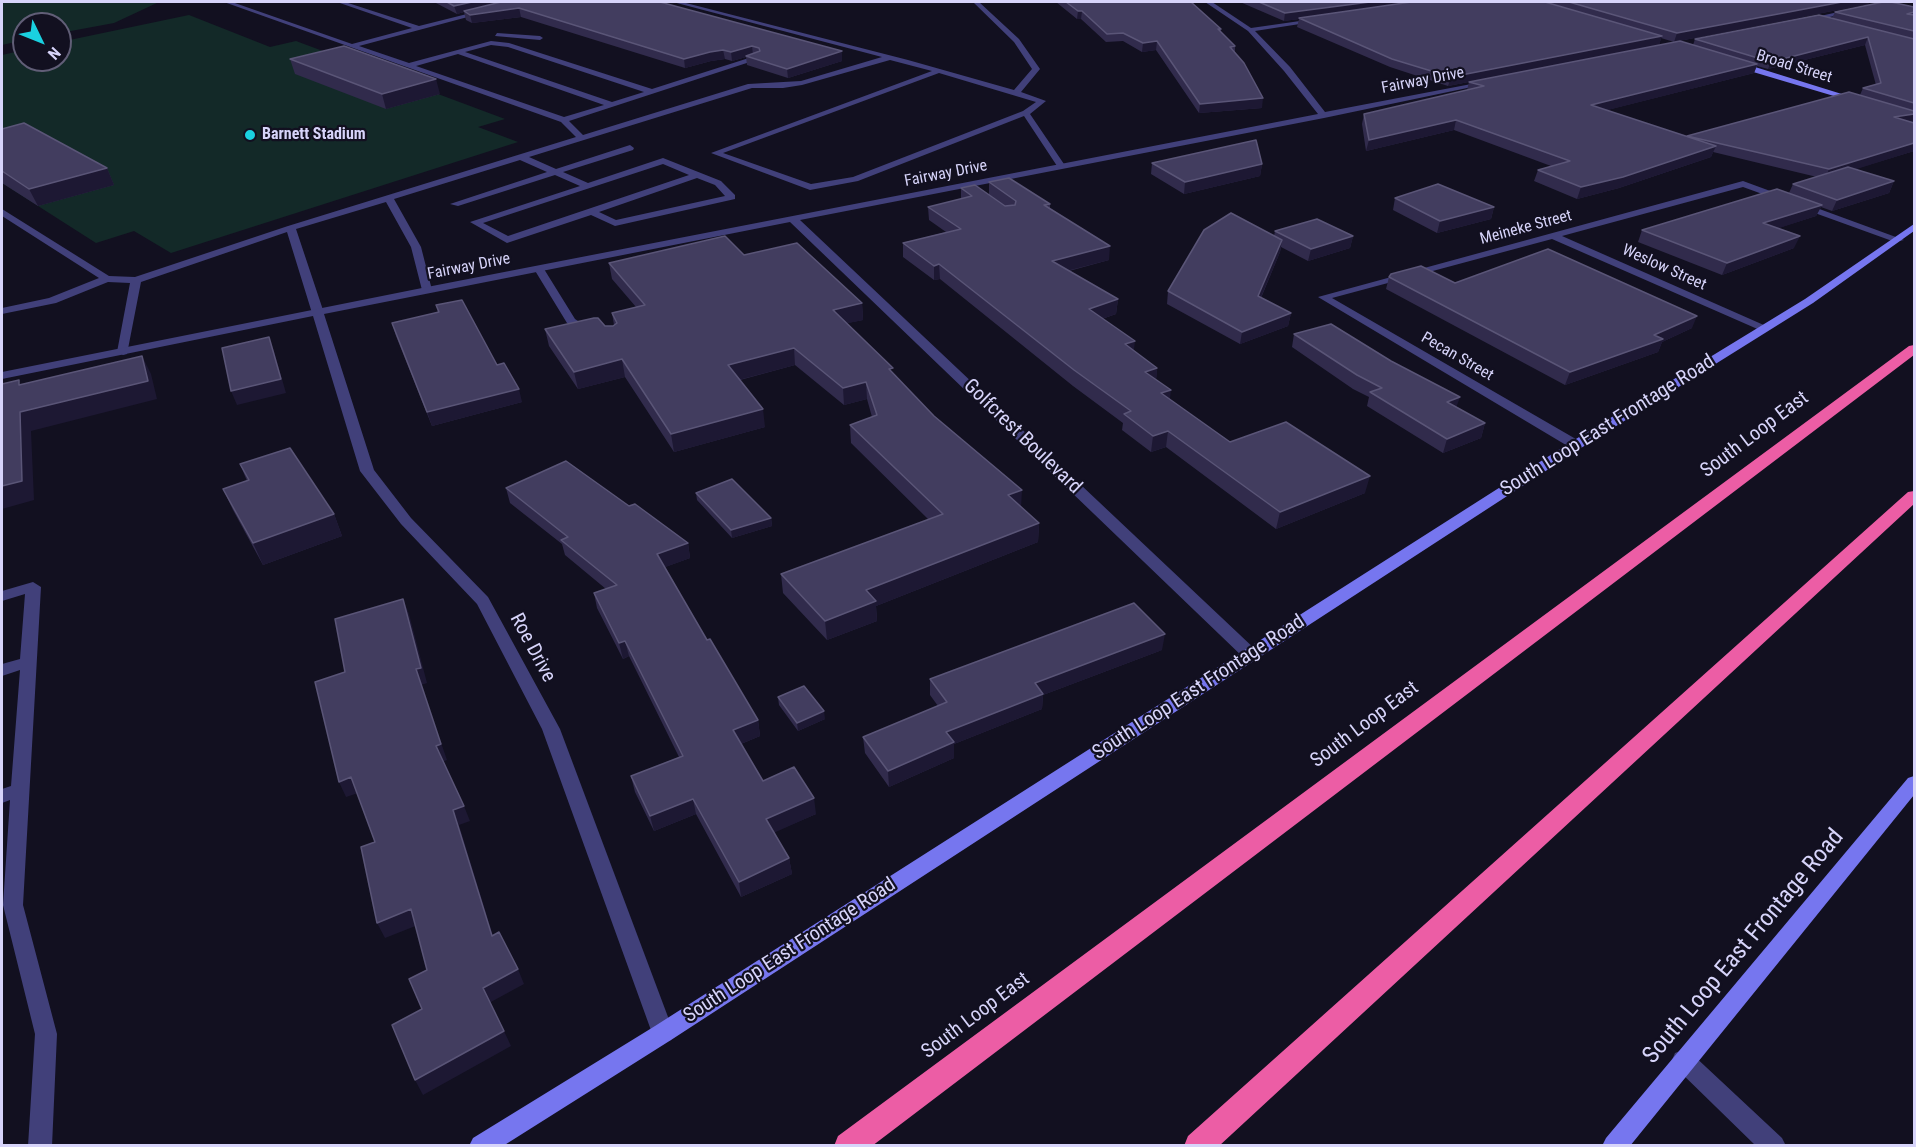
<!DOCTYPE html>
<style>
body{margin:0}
#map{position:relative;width:1916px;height:1147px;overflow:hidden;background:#121020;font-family:"Roboto Condensed",sans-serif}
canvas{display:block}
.frame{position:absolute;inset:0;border:3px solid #d7d4fa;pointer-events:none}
.north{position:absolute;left:12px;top:12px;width:60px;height:60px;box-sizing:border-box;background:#121020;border:2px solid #615e77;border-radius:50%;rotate:133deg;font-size:16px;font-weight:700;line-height:24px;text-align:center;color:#d7d4fa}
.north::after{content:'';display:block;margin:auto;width:21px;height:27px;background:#1ad1e0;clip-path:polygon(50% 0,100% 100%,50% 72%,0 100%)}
</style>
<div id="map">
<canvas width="1916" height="1147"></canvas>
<div class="frame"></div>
<div class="north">N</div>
</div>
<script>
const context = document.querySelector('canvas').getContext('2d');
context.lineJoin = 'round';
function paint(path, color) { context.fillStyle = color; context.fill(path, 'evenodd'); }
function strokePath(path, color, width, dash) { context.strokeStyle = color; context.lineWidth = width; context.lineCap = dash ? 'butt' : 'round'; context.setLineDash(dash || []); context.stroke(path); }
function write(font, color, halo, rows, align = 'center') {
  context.font = font + ' "Roboto Condensed",sans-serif'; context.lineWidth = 4.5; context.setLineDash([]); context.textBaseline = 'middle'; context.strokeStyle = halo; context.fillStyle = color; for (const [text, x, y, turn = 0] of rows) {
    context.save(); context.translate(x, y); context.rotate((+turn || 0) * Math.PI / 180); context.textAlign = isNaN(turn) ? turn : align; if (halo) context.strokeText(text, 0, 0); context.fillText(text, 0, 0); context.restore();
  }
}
paint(new Path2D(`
 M2 2H159L114 23 60 33V24H24V40L2 45Z
 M189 15 270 47 296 41 505 119 478 127 518 142 171 253 134 231 96 243 2 183V55L24 50V60H60V42Z`), '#132928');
paint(new Path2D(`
 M224 2H232L352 44 412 28 337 2H345L419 26 515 2H524L359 46 409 63 491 41 509 43 652 89 752 57 759 59 569 121 583 135 748 84 801 81 882 57 673 2H682L908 60 1014 90 1032 69 1014 42 973 2H979L1019 39 1040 69 1021 92 1046 101 1030 114 1066 167 1059 169 1024 116 858 181 810 190 711 153 932 71 890 60 802 85 783 88H752L529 157 556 169 630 145 634 148 633 150 563 172 588 183 663 158 721 181 735 195V199L615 226 591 215 507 243 470 222 580 186 555 175 458 206 450 204 547 172 520 160 394 199 421 247 432 290 431 292 427 293 422 290 411 247 386 202 296 229 324 313 322 315 318 316 312 313 287 232 141 282 127 354 123 355 117 352 130 283 108 282 56 303 2 314V308L49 298 99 278 2 216V209L109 276 135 277 288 226 576 137 561 122ZM491 45 508 47 644 92 612 102 465 52ZM458 54 604 105 564 117 416 66ZM939 73 1036 102 1023 111 853 177 811 184 723 153ZM663 164 689 175 508 236 483 223ZM697 178 715 185 725 196 616 220 599 212Z
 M497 33 540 36 543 38 540 40 495 36Z
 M539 266 544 269 575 319 581 323 596 325V329H578L567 323 534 269Z
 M33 582 41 587 23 905 57 1034 52 1146H28L35 1034 3 905 10 800 2 803V789L11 786 20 670 2 676V664L20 659 25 594 2 601V591Z`), '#41407a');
paint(new Path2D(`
 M1205 2H1212L1251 28 1321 18 1319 21 1255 31 1290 67 1325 112 1487 81 1491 83 1324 118 800 220 1257 651 1259 655 1257 659H1245L790 222 324 314 374 470 411 518 488 597 560 729 674 1033 671 1040 663 1043 655 1040 652 1033 542 729 477 604 401 524 360 471 313 316 2 379V372L427 287 1318 114 1284 71 1248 31Z
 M1852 9 1854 12 1805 22 1802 20Z
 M1743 181 1904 240 1895 242 1743 187 1562 236 1766 326 1768 328 1762 331 1552 239 1332 298 1581 442 1583 445 1581 448H1571L1318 297Z
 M1683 1050 1691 1053 1782 1138 1786 1146H1756L1675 1067 1672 1060 1675 1053Z`), '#41407a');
paint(new Path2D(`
 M1733 62H1739L1861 100 1854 102 1733 66Z
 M1914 224V231L1813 303 1581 448 671 1040 503 1146H469L473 1138 655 1026 1571 442 1805 299Z
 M1914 776V795L1630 1146H1602L1606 1138 1908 778Z`), '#7676ef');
paint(new Path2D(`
 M1914 345V355L872 1146H834L838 1136 1909 346Z
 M1914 491V504L1219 1146H1184L1188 1136 1908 492Z`), '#ec5da5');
paint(new Path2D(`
 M434 2H660L842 61 788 78 747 65 746 57 732 61 725 59 711 61 685 68 521 17 472 23 466 20 464 12 457 14Z
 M1056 2H1191L1221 29V32L1235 46V52L1262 108 1199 113 1156 50 1142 52 1123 41 1106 42 1081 19H1077Z
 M1240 2H1869L1868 4 1674 42 1661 38 1659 45 1448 86 1390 67 1297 27 1299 19 1284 21Z
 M1914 7V121L1911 122 1914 123V151L1855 169 1894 181 1889 193 1832 211 1821 207 1816 216 1778 228 1794 248 1722 275 1638 242 1642 230 1789 193 1793 184 1817 177 1713 152 1711 157 1619 188 1577 199 1534 181 1538 170 1551 166 1454 130 1366 151 1362 124 1364 114 1467 90 1469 82 1693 45 1695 39 1832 18 1835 12ZM1865 45 1876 85 1863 88 1860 95 1687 137 1607 110 1754 73 1757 66 1768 69Z
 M290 59 440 94 386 109 295 74Z
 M2 129 107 168 114 185 38 206 2 183Z
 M1152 163 1262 164 1260 176 1184 194 1151 174Z
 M989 182 1050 204V209L1109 260 1069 271 1118 299 1116 314 1102 319 1134 351 1157 368 1156 380 1169 399 1230 442 1365 493 1276 529 1166 447 1151 452 1122 430 1123 423 1073 386 940 279 934 280 903 257V243L946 232 929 220 928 207 961 199V188L989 195Z
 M1395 198 1494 207 1491 219 1437 233 1393 210Z
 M1275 231 1353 236 1350 248 1308 261 1281 247 1280 252 1261 298 1291 313 1288 326 1240 344 1167 304 1168 291 1274 236Z
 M744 255 862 303 863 320 847 323 893 373 1021 508 1039 523 1038 542 876 606 877 621 827 640 783 593 781 574 929 520 851 443 850 425 872 417 867 399 844 405 795 365 740 380 765 427 674 452 625 377 578 389 549 346 545 329 613 326 614 325 612 313 636 307 612 279 609 263Z
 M1389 277 1455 283 1692 328 1662 342 1658 352 1565 385 1386 289Z
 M436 305 497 365 522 402 432 426 396 336 392 323 438 313Z
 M1294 334 1457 407 1485 423 1481 438 1443 453 1367 406 1369 397 1353 389 1292 347Z
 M240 464 334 514 342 536 263 565 233 510 223 489 247 481Z
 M506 488 629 506 688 543 690 558 665 567 707 640 758 720 760 736 741 744 763 781 816 814 774 832 789 858 792 874 741 897 696 814 654 831 635 792 631 776 679 757 629 656 623 659 597 608 594 593 606 589 565 555 562 544 510 503Z
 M696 493 771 518 772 526 732 538 697 500Z
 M1162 650 1043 695 1042 709 954 744V758L889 787 865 753 863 737 938 706 930 695V679Z
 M778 697 825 719 798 731 779 705Z`), '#312b4c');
paint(new Path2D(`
 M472 2H508L464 11V12L457 14 454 6Z
 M1370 2H1427L1284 21 1285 13Z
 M1842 2H1869L1868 4 1674 42 1677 33Z
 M519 8 521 17 472 23 470 15Z
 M1078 11H1082L1081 19H1077Z
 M1662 36 1659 45 1448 86 1451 77Z
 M1868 37 1865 45 1768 69 1771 62Z
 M1157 41 1156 50 1142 52 1143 43Z
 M752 46 753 55 732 61 731 52Z
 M723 50 725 59 711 61 685 68 684 59 710 52Z
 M842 51V61L788 78 787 69Z
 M1757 64 1754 73 1588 115 1591 105Z
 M436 79 440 94 386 109 382 94Z
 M1263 98 1262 108 1199 113 1200 104Z
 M1914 114V121L1890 126 1894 117Z
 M1456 120 1454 130 1366 151 1369 140Z
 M1914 143V151L1825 179 1829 169Z
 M1716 146 1711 157 1619 188 1577 199 1581 187Z
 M1262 164 1260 176 1184 194 1185 182Z
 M107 168 114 185 38 206 29 189Z
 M1894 181 1889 193 1832 211 1837 200Z
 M1822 205 1816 216 1758 235 1763 223Z
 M1494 207 1491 219 1437 233 1440 221Z
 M1353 236 1350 248 1308 261 1311 249Z
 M1800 236 1794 248 1722 275 1727 263Z
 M1282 240 1280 252 1256 309 1258 296Z
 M1110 246 1109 260 1051 275 1052 261Z
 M939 264 940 279 934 280V266Z
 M1118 299 1116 314 1087 324 1089 309Z
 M862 303 863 320 835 326 833 310Z
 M1291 313 1288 326 1240 344 1242 332Z
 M1697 316 1692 328 1662 342 1658 352 1565 385 1570 372Z
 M269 337 274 351 286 393 237 405 231 391Z
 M1135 341 1133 357 1125 344Z
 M794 348 795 365 731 382 728 365Z
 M142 356 151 374 157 399 31 431 34 500 2 509V486L20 412Z
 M622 359 625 377 578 389 574 372Z
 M1157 368 1156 384 1145 372Z
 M866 382 867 399 844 405 843 388Z
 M519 389 522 402 432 426 427 412Z
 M1171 390 1169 406 1161 393Z
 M1460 397 1455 411 1447 402Z
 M763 409 765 427 674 452 671 434Z
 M1485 423 1481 438 1443 453 1447 439Z
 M1168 431 1166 447 1151 452 1153 436Z
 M1370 476 1365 493 1276 529 1280 512Z
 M1022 490 1021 508 1008 495Z
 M334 514 342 536 263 565 253 543Z
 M771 518 772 526 732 538 731 530Z
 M1039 523 1038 542 876 606 877 621 827 640 825 621 866 590Z
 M688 543 690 558 660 569 657 554Z
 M403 599 409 614 427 683 421 685 447 760 442 762 436 746 416 669Z
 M1165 634 1162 650 1043 695 1042 709 954 744V758L889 787 888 771 946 732 1035 683Z
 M625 641 629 656 623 659 619 643Z
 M824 711 825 719 798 731 797 723Z
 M758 720 760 736 736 746 733 730Z
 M351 777 358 793 346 797 339 782Z
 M814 798 816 814 769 835 766 819Z
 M693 799 696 814 654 831 650 816Z
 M464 806 470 821 459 825 498 952 492 936 453 810Z
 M789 858 792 874 741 897 739 882Z
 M411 909 418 925 385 938 377 923Z
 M518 969 524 984 489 1003 483 988Z
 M504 1031 511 1046 423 1095 415 1080Z`), '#1d1833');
const building = new Path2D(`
 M447 2H472L454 6Z
 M501 2H660L842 51 787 69 746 56 760 51 759 48 752 46 731 52 723 50 710 52 684 59 519 8 470 15 464 11Z
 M1066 2H1191L1221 29H1218L1235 46 1230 47 1244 63 1263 98 1200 104 1157 41 1143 43 1123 33 1107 34 1082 11H1078Z
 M1259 2H1370L1285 13Z
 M1411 2H1545L1662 36 1451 77 1392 59 1299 18Z
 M1569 2H1842L1677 33Z
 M1883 2H1891L1914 7V12L1907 14 1914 15V31L1835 12Z
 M1819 15 1914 39V103L1863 88 1881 83 1868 37 1771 62 1695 39Z
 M1680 41 1757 64 1591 105 1716 146 1623 177 1581 187 1538 170 1570 161 1456 120 1369 140 1364 114 1484 86 1469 82Z
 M344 46 436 79 382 94 290 59Z
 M1849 92 1914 111V114L1894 117 1914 123V143L1829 169 1687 136Z
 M24 123 107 168 29 189 2 171V129Z
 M1256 140 1262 164 1185 182 1152 163Z
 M1848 167 1894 181 1837 200 1793 184Z
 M1009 178 1050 204 1044 205 1110 246 1052 261 1118 299 1089 309 1135 341 1125 344 1157 368 1145 372 1171 390 1161 393 1230 442 1286 422 1370 476 1280 512 1168 431 1153 436 1124 414 1131 411 1074 370 939 264 934 266 903 243 961 229 928 207 972 196 961 188 975 185 1005 206 1015 205 1016 201 989 182Z
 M1438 184 1494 207 1440 221 1395 198Z
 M1777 189 1822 205 1763 223 1800 236 1727 263 1642 230Z
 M1231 213 1282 240 1258 296 1291 313 1242 332 1168 291 1204 230Z
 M1317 219 1353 236 1311 249 1275 231Z
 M725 236 744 255 797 243 862 303 833 310 893 368 889 369 934 416 1022 490 1008 495 1039 523 866 590 876 601 825 621 781 574 943 514 850 425 877 415 866 382 843 388 794 348 728 365 763 409 671 434 622 359 574 372 545 329 594 318H598L605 326H613L617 323 612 313 645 305 609 263Z
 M1548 249 1697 316 1654 335 1663 339 1570 372 1389 277 1391 274 1421 266 1455 283Z
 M462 300 497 365 504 363 519 389 427 412 392 323 439 312 436 305Z
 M1331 324 1391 361 1460 397 1447 402 1485 423 1447 439 1370 392 1382 388 1357 375 1294 334Z
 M269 337 281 379 231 391 222 348Z
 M142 356 148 381 20 412 22 481 2 486V384L19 380V385Z
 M290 448 334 514 253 543 223 489 249 480 240 464Z
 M566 461 629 506 635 504 688 543 657 554 707 640 710 639 758 720 733 730 763 781 794 767 814 798 766 819 789 858 739 882 693 799 650 816 631 776 683 756 625 641 619 643 594 593 617 585 561 540 568 537 506 488Z
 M732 479 771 518 731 530 696 493Z
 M403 599 421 668 416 669 441 744 436 746 464 806 453 810 492 936 499 932 518 969 483 988 504 1031 415 1080 392 1025 422 1009 409 979 427 970 411 909 377 923 361 847 375 842 351 777 339 782 315 682 345 672 335 619Z
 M1134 603 1165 634 1035 683 1043 694 946 732 954 742 888 771 863 737 947 702 930 679Z
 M804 686 824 711 797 723 778 697Z`);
paint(building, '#423d5f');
strokePath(building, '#5a5577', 1.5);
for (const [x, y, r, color] of [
 [250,135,6,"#1ad1e0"]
]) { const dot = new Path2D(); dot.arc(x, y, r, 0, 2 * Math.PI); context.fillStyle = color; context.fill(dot); strokePath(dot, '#121020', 2); }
write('16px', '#d7d4fa', '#121020', [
 ["Broad Street",1794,67,17],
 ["Fairway Drive",1423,81,-11],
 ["Fairway Drive",946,174,-11],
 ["Meineke Street",1526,228,-15],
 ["Fairway Drive",469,267,-11],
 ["Weslow Street",1664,268,24],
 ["Pecan Street",1457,357,30]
]);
write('bold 16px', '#d7d4fa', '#121020', [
 ["Barnett Stadium",262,135]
], 'left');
write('20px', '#d7d4fa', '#121020', [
 ["South Loop East Frontage Road",1608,426,-32],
 ["South Loop East",1755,435,-37],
 ["Golfcrest Boulevard",1022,437,44],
 ["Roe Drive",532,648,62],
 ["South Loop East Frontage Road",1199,688,-33],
 ["South Loop East",1365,725,-37],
 ["South Loop East Frontage Road",790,951,-33],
 ["South Loop East",976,1016,-37]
]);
write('24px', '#d7d4fa', '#121020', [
 ["South Loop East Frontage Road",1744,947,-50]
]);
</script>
